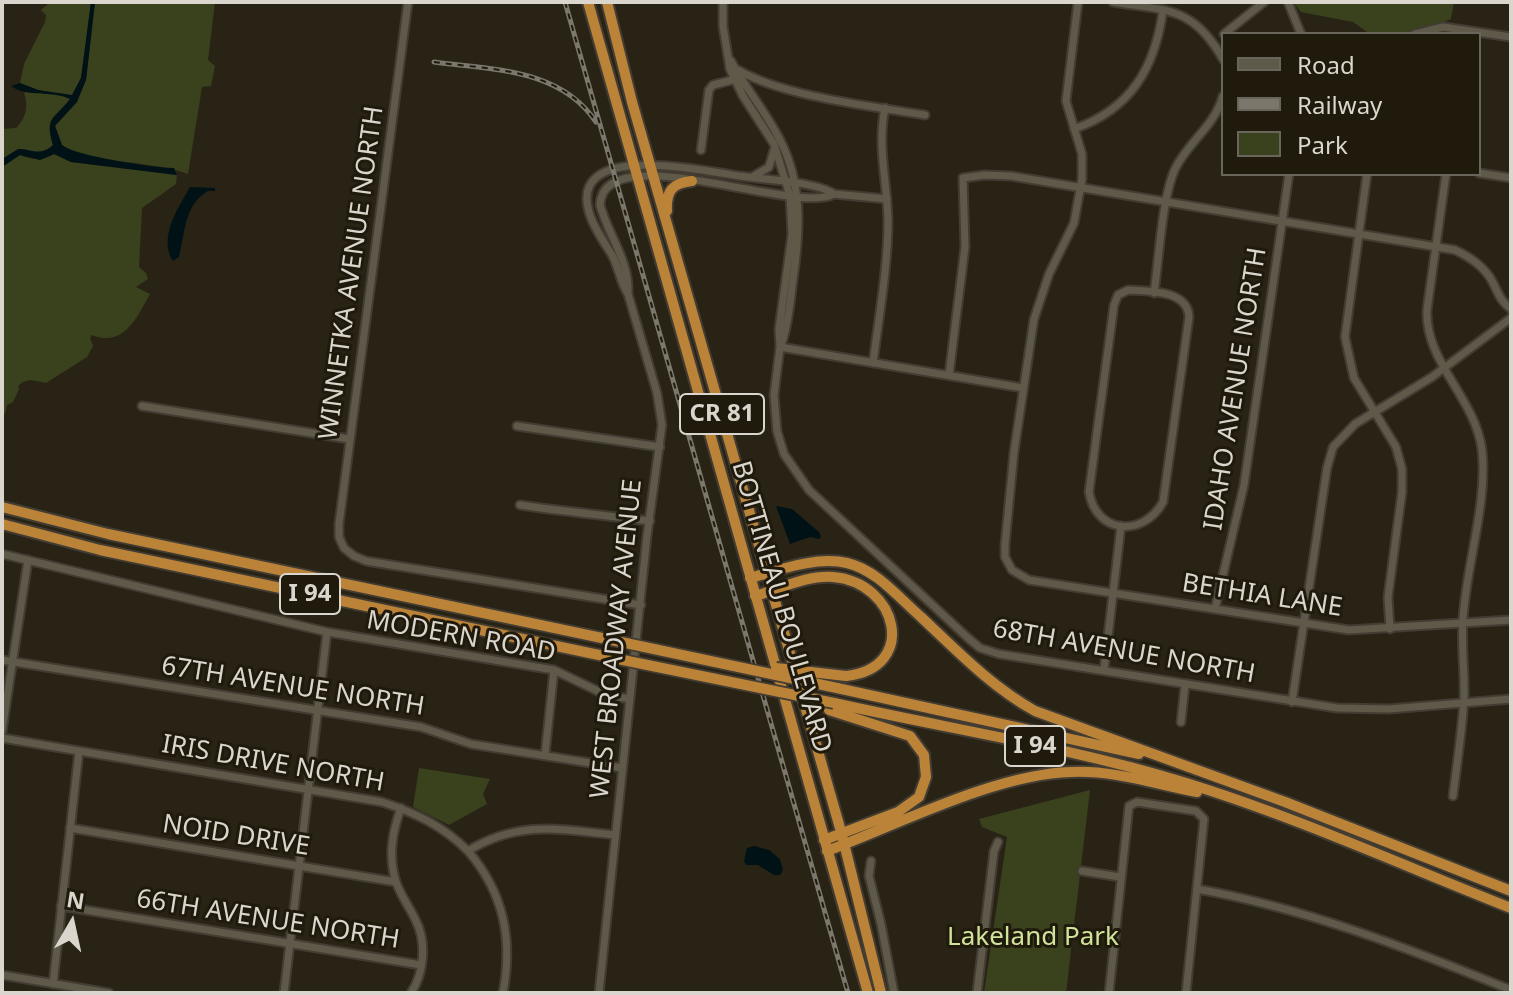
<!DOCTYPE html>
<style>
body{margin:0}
#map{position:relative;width:1513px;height:995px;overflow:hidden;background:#292316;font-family:"Noto Sans",sans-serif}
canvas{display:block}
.frame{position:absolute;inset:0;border:4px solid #dad6cd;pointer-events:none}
.legend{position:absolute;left:1221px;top:32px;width:260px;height:144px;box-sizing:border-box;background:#201a0d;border:2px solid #6a655a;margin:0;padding:10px 14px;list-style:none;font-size:24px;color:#dad6cd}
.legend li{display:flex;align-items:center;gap:16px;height:40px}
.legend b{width:40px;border:2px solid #6a655a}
.north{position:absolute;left:32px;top:883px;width:80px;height:80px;-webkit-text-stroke:6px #201a0d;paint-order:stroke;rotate:9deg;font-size:22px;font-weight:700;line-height:32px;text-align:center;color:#dad6cd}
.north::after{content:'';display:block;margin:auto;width:28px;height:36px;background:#dad6cd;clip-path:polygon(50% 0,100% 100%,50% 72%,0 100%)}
</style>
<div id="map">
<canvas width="1513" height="995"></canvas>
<div class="frame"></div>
<ul class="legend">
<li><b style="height:10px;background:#5f594a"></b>Road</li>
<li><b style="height:10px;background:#7c776c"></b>Railway</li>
<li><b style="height:22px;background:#39421d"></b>Park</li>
</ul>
<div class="north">N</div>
</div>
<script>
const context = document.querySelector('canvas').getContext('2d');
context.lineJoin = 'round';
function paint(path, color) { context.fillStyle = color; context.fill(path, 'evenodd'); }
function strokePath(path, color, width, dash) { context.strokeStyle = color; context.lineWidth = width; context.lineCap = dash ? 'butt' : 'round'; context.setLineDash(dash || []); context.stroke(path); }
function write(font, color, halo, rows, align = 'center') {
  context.font = font + ' "Noto Sans",sans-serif'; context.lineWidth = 6; context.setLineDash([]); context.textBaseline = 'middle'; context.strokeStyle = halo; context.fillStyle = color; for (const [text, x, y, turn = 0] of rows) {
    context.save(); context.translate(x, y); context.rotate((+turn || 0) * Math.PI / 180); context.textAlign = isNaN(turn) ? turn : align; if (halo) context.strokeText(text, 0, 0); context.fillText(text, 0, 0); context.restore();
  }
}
paint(new Path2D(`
 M50 2H91L81 78 72 96 38 90 20 83 24 64 45 22 46 15 41 10Z
 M95 2H215L208 60 215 66 211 86 202 87 188 174C156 161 85 163 62 145L55 126 86 80Z
 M1293 2H1454L1451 19 1417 34H1370L1353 22 1301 12Z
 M29 91 62 95 70 99C54 119 44 117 53 145 44 154 35 153 23 149L2 159V129L16 128C26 118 29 106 24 93Z
 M54 154 71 162 177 175 176 184 142 208 139 267 146 273 148 279 136 287 150 294C137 317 124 348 92 335L90 338 93 346 87 357 46 383C35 381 27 377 18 386L19 389 13 402 7 405 5 414 2 412V167L20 155C33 160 42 161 54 154Z
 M419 768 490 779 483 794 487 804 449 825 413 807Z
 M1090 790 1066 993H984L1007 837 982 827 979 819Z`), '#39421d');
paint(new Path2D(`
 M91 2H95L86 80 77 102 55 126 62 145C75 156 155 168 174 168L177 175 71 162 54 154 40 160 20 155 2 167V159L18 149C32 149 40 157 53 145 45 116 54 120 70 99 51 90 28 98 11 86L20 83 38 90 72 95 81 78Z
 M190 187 215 188V191H208C184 205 185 233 179 257L173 261C158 238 178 208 190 187Z
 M776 506 792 509 819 532 821 537 819 539 810 537 790 544Z
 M754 846 769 850 780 859 783 870 780 875H774L758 865H747L744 862 747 848Z`), '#011216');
const minor = new Path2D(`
 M408 2 339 524V537L344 548 354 556 366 561 641 605
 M723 2V26L730 69 743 96 774 144 790 196 792 234 779 329 780 347 774 395 777 431 784 454 809 490 968 638 980 648 999 654 1337 708 1389 709 1511 699
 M1078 2 1066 101 1082 154V179L1074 223 1049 274 1034 319 1014 452 1005 545V557L1012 570 1029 580 1349 630 1511 620
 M1113 2C1167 11 1193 6 1223 59
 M1288 2 1301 34
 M1224 34 1264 2
 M1415 34 1443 27 1511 37
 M731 61C746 89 766 112 780 140 803 185 800 232 793 280 790 301 789 322 782 342
 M738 70C785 97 871 106 925 115
 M1074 129C1131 109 1155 68 1163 10
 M701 150 709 90 713 85 736 79
 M1479 173 1511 178
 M1367 174 1345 337 1354 378 1396 447 1402 469V492L1388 597 1390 629
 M1446 174 1427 310C1425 363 1475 397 1482 450 1488 502 1466 566 1463 619 1461 646 1465 672 1464 699 1462 731 1457 764 1453 796
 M754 176 769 167 774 150
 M1128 290C1149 291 1188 290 1189 317L1163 502C1143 538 1096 534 1089 492L1114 305 1118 295Z
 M1154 293C1159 260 1162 197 1175 169 1188 142 1214 127 1223 96
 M628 294C630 261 608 235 600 205 603 135 796 216 834 194
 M780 347 1023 388
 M873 363C879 316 888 267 888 220 887 181 877 146 885 108
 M949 375 965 247 963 178 984 175 1011 176 1455 250C1470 257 1484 266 1492 281 1498 292 1500 301 1511 309
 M142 406 349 439
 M517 426 660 447
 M520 505C564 512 606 515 650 521
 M2 554 327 632 554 670 606 695 630 699
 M1215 609 1244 485 1289 174
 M2 660 421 727 471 744 622 768
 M1104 670 1121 526
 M1292 702 1327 468 1333 447 1355 424 1432 377 1511 318
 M1181 722 1185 685
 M2 731 28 560
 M2 738 382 802C416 813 443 826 468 851 518 820 560 829 615 835
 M545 755 554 670
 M401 808C392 833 388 856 396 882 401 896 410 908 416 921 427 943 424 973 411 993
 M70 828 396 882
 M468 851C504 893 513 939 503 993
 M871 861 869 876 881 924 894 993
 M1082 871 1120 877
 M1197 889C1305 908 1410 949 1511 990
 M61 906 421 965
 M2 975 109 993
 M53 984 79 751
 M284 993 327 632
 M599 993 647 536 662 425 657 393 628 294C620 282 619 268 612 255 604 242 593 227 589 212 568 140 707 171 739 176 762 179 818 182 834 194L887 199
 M977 993 994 851 998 842
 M1109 993 1129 806 1137 802 1196 811 1204 819 1186 993`);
const highway = new Path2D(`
 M588 2 868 993
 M607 2 632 102 842 835 881 993
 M667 211C666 191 672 183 692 181
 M2 507 108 534 621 642
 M2 524 100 550 618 659
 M750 578C779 570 816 556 847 563 877 570 899 598 921 617 957 651 992 687 1035 711L1285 802 1511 891
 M755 596C780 589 806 575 833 577 898 582 919 668 846 676
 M837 688 1139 754
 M834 703C950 729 1069 747 1183 782 1294 816 1402 865 1511 908
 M824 840 898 812 919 797 926 777 924 755 910 736 829 710
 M827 851C899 824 996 774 1071 772 1114 770 1155 784 1197 792`);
strokePath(minor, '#423c33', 11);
strokePath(highway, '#423c33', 14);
strokePath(minor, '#5f594a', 7);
strokePath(highway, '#bb8338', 10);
const rail = new Path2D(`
 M565 2 848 993
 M434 62C492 70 560 68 596 122`);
strokePath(rail, '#7c776c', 5);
strokePath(rail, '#201a0d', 2, [6]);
const highwayBridge = new Path2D(`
 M621 642 837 688
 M618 659 834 703
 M776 668 846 676`);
strokePath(highwayBridge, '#423c33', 14, []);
strokePath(highwayBridge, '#bb8338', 10);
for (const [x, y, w] of [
 [722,414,84],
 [310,594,60],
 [1035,746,60]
]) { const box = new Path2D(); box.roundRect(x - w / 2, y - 20, w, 40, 6); context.fillStyle = '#201a0d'; context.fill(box); strokePath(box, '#dad6cd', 2); }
write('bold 24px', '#dad6cd', null, [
 ["CR 81",722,414],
 ["I 94",310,594],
 ["I 94",1035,746]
]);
write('26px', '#dad6cd', '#201a0d', [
 ["WINNETKA AVENUE NORTH",352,273,-82],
 ["IDAHO AVENUE NORTH",1236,389,-81],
 ["BETHIA LANE",1262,596,9],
 ["BOTTINEAU BOULEVARD",781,607,74],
 ["MODERN ROAD",461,637,10],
 ["WEST BROADWAY AVENUE",617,639,-84],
 ["68TH AVENUE NORTH",1124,652,10],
 ["67TH AVENUE NORTH",293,687,9],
 ["IRIS DRIVE NORTH",273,764,10],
 ["NOID DRIVE",236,836,9],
 ["66TH AVENUE NORTH",268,920,9]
]);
write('26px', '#d0e39a', '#201a0d', [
 ["Lakeland Park",1033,938]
]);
</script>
